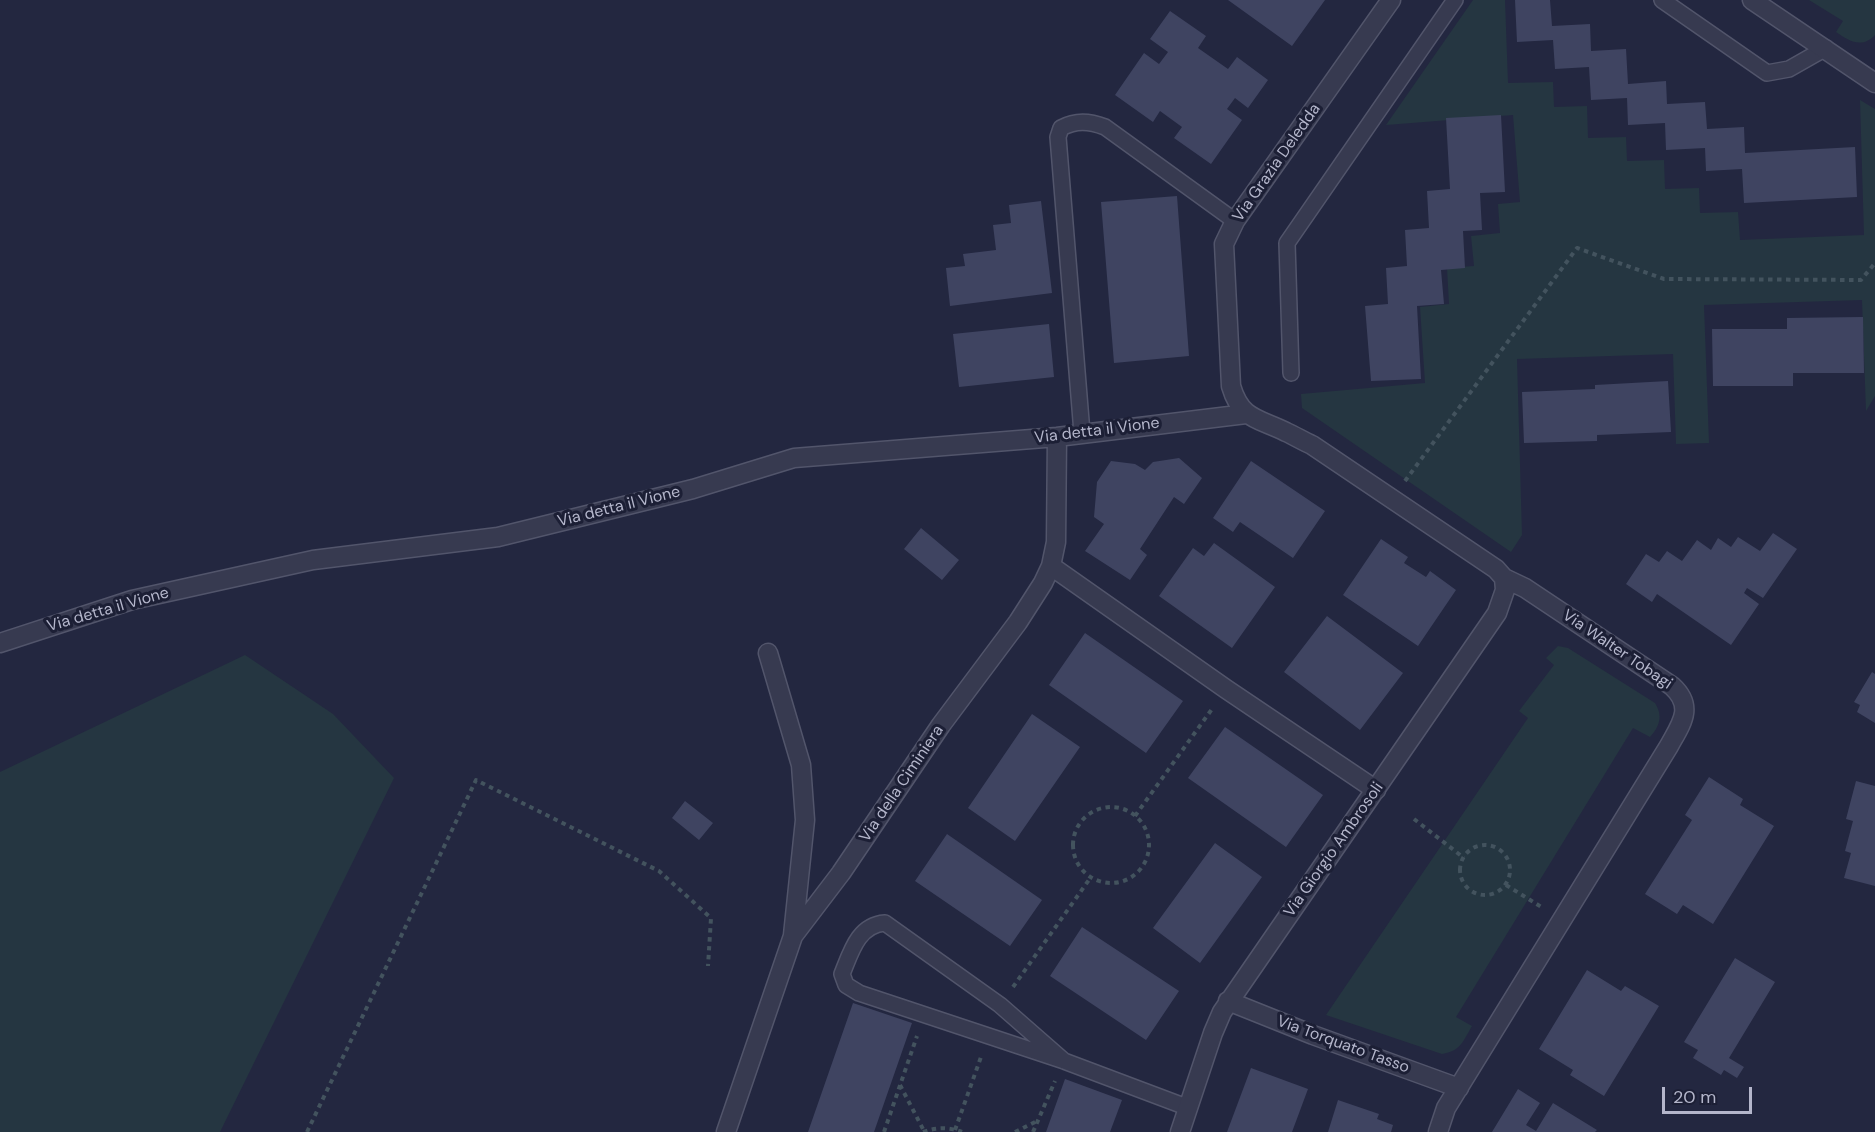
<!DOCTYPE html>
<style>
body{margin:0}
#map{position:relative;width:1875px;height:1132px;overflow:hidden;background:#232740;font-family:"DM Sans",sans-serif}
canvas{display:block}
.scale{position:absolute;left:1662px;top:1087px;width:90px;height:27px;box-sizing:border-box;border:3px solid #b4b6cb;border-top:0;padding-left:8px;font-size:18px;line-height:21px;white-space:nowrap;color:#b4b6cb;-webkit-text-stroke:4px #1c1f35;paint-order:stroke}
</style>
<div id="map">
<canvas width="1875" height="1132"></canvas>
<div class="scale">20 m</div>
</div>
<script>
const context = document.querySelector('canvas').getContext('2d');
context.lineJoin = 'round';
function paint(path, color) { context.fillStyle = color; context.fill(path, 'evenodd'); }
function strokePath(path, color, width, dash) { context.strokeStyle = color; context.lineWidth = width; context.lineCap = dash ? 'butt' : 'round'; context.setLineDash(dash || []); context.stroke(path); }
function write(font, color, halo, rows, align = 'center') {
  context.font = font + ' "DM Sans",sans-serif'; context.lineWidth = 6; context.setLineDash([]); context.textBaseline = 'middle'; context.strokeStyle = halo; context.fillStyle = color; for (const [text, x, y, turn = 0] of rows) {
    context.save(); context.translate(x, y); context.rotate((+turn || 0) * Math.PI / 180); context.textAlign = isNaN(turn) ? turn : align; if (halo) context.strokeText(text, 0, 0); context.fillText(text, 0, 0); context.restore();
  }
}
paint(new Path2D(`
 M1473 0H1505L1508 83 1553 82 1554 107 1587 106 1588 138 1626 137 1627 161 1664 160 1665 189 1699 188 1700 213 1738 212 1740 240 1864 235 1860 100 1875 109V396L1866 411 1862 300 1704 305 1709 443 1676 444 1673 354 1517 359 1522 535 1511 552 1302 408 1301 394 1425 383 1420 307 1449 304 1447 268 1474 266 1471 236 1500 233 1498 204 1520 202 1513 115 1386 125Z
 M1809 0H1875V35C1862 49 1849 41 1836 32L1843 21Z
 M1558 646 1568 648 1655 703C1663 716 1660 726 1650 737L1633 728 1456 1017 1472 1026C1463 1041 1461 1051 1442 1054L1326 1015 1528 718 1519 711 1554 665 1546 658Z
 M245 655 333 714 394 778 220 1132H0V772Z`), '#253641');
paint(new Path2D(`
 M1228 0H1325L1292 46Z
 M1515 0H1550L1552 26 1590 24 1591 51 1626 49 1628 84 1666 81 1667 104 1705 102 1707 129 1744 127 1745 153 1855 147 1857 197 1744 203 1742 169 1706 171 1705 148 1666 150 1665 123 1628 125 1627 98 1591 100 1589 67 1555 69 1553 40 1517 42Z
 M1170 11 1206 36 1198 48 1228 69 1237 57 1268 80 1248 108 1235 98 1227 109 1242 120 1211 164 1174 138 1182 127 1160 111 1153 122 1115 95 1144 53 1159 64 1168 52 1150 39Z
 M1501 115 1505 192 1480 193 1482 230 1463 231 1465 268 1441 270 1444 304 1417 306 1421 379 1371 381 1365 306 1388 304 1386 268 1407 266 1405 230 1429 228 1427 191 1450 189 1446 118Z
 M1177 196 1189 356 1114 363 1101 202Z
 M1041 201 1052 293 950 306 946 268 965 266 963 254 996 250 993 225 1011 223 1009 205Z
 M1863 317 1864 373H1793V386H1713L1712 329H1787V318Z
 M1049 324 1054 377 959 387 953 334Z
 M1668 381 1671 432 1597 435V441L1524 443 1522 392 1595 389V385Z
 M1179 458 1202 478 1184 504 1174 497 1140 549 1147 555 1130 580 1085 551 1104 524 1094 517 1097 482 1111 461 1135 464 1145 470 1153 462Z
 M1251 461 1325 511 1293 558 1240 522 1233 532 1213 518Z
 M921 528 959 560 942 580 904 549Z
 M1773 533 1797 549 1763 598 1747 588 1744 593 1759 604 1731 645 1657 594 1652 602 1626 584 1646 554 1659 562 1667 551 1682 561 1697 540 1711 550 1718 538 1731 547 1738 537 1760 551Z
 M1381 539 1408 557 1404 563 1426 577 1430 571 1456 590 1418 646 1343 595Z
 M1214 543 1275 587 1232 648 1159 596 1193 548 1204 556Z
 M1327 616 1403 673 1360 730 1284 672Z
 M1085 633 1183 701 1146 753 1049 685Z
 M1872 672 1875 674V723L1857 712 1860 705 1854 702Z
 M1032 714 1080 747 1015 841 968 808Z
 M1225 727 1323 795 1286 847 1188 778Z
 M1709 777 1743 799 1740 805 1774 826 1713 924 1683 905 1677 914 1645 894 1692 820 1685 815Z
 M1856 781 1875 786V886L1844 878 1851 853 1845 851 1853 821 1846 819Z
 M685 801 713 823 699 840 672 818Z
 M947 834 1042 900 1010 946 915 881Z
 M1215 843 1262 877 1200 963 1153 928Z
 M1082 927 1179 991 1146 1040 1050 976Z
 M1735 958 1775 982 1729 1058 1744 1067 1737 1078 1724 1070 1721 1075 1693 1058 1698 1050 1684 1042Z
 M1587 970 1621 991 1625 986 1659 1006 1604 1096 1570 1075 1573 1070 1539 1049Z
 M853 1003 912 1023 874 1132H808Z
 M1251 1068 1308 1089 1292 1132H1227Z
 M1065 1079 1122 1100 1110 1132H1046Z
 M1518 1089 1540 1103 1526 1125 1536 1131 1553 1103 1597 1130 1595 1132H1492Z
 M1338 1100 1379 1114 1377 1119 1393 1125 1391 1132H1328Z`), '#3f4461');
const service = new Path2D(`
 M1662 0 1767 73 1789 69 1826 48
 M1291 373 1287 243 1455 0
 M1082 433 1058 137 1061 128C1076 120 1089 121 1105 127L1235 221
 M1064 1061 1000 1005 885 923C858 925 851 952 842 974L846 985 859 993 1064 1061 1189 1108`);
const minor = new Path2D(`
 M1391 0 1235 221 1224 244 1231 386C1241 420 1258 418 1286 432 1295 436 1303 441 1312 445L1496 569 1504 578 1525 588 1672 686C1695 707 1681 724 1669 746L1446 1108 1438 1132
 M1752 0 1875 83
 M1051 566 1226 689 1376 790
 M0 643 132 600 313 560 498 537 693 489 794 458 1057 437 1246 414
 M768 653 801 765 805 820 793 935
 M1228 1001 1313 1035 1459 1088
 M726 1132 793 936 841 873 941 725 1018 622 1043 583 1051 566 1056 542 1057 437
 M1180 1132 1213 1033 1222 1012 1497 613 1505 590 1504 578`);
strokePath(service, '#52556b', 18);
strokePath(minor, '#52556b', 21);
strokePath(new Path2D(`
 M1405 481 1577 248 1664 279 1861 280 1875 263
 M1073 845a38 38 0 1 1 76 0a38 38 0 1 1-76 0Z
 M1135 816 1212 709
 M1414 819 1464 858
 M1460 870a25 25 0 1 1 50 0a25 25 0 1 1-50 0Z
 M1506 885 1543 908
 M1013 987 1091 877
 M900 1085 924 1131
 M955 1130 981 1057
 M307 1132 476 780 659 871 711 918 708 966
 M884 1132 917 1036
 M923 1132C937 1127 948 1127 962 1132
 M1015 1132 1037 1121
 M1033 1132 1055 1081`), '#43535e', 4, [4.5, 4.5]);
strokePath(service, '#373a50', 15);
strokePath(minor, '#373a50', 18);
write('16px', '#b4b6cb', '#1c1f35', [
 ["Via Grazia Deledda",1277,163,-55],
 ["Via detta il Vione",1097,431,-7],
 ["Via detta il Vione",619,507,-14],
 ["Via detta il Vione",108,610,-16],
 ["Via Walter Tobagi",1617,650,34],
 ["Via della Ciminiera",902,784,-56],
 ["Via Giorgio Ambrosoli",1334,850,-55],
 ["Via Torquato Tasso",1343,1045,20]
]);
</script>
